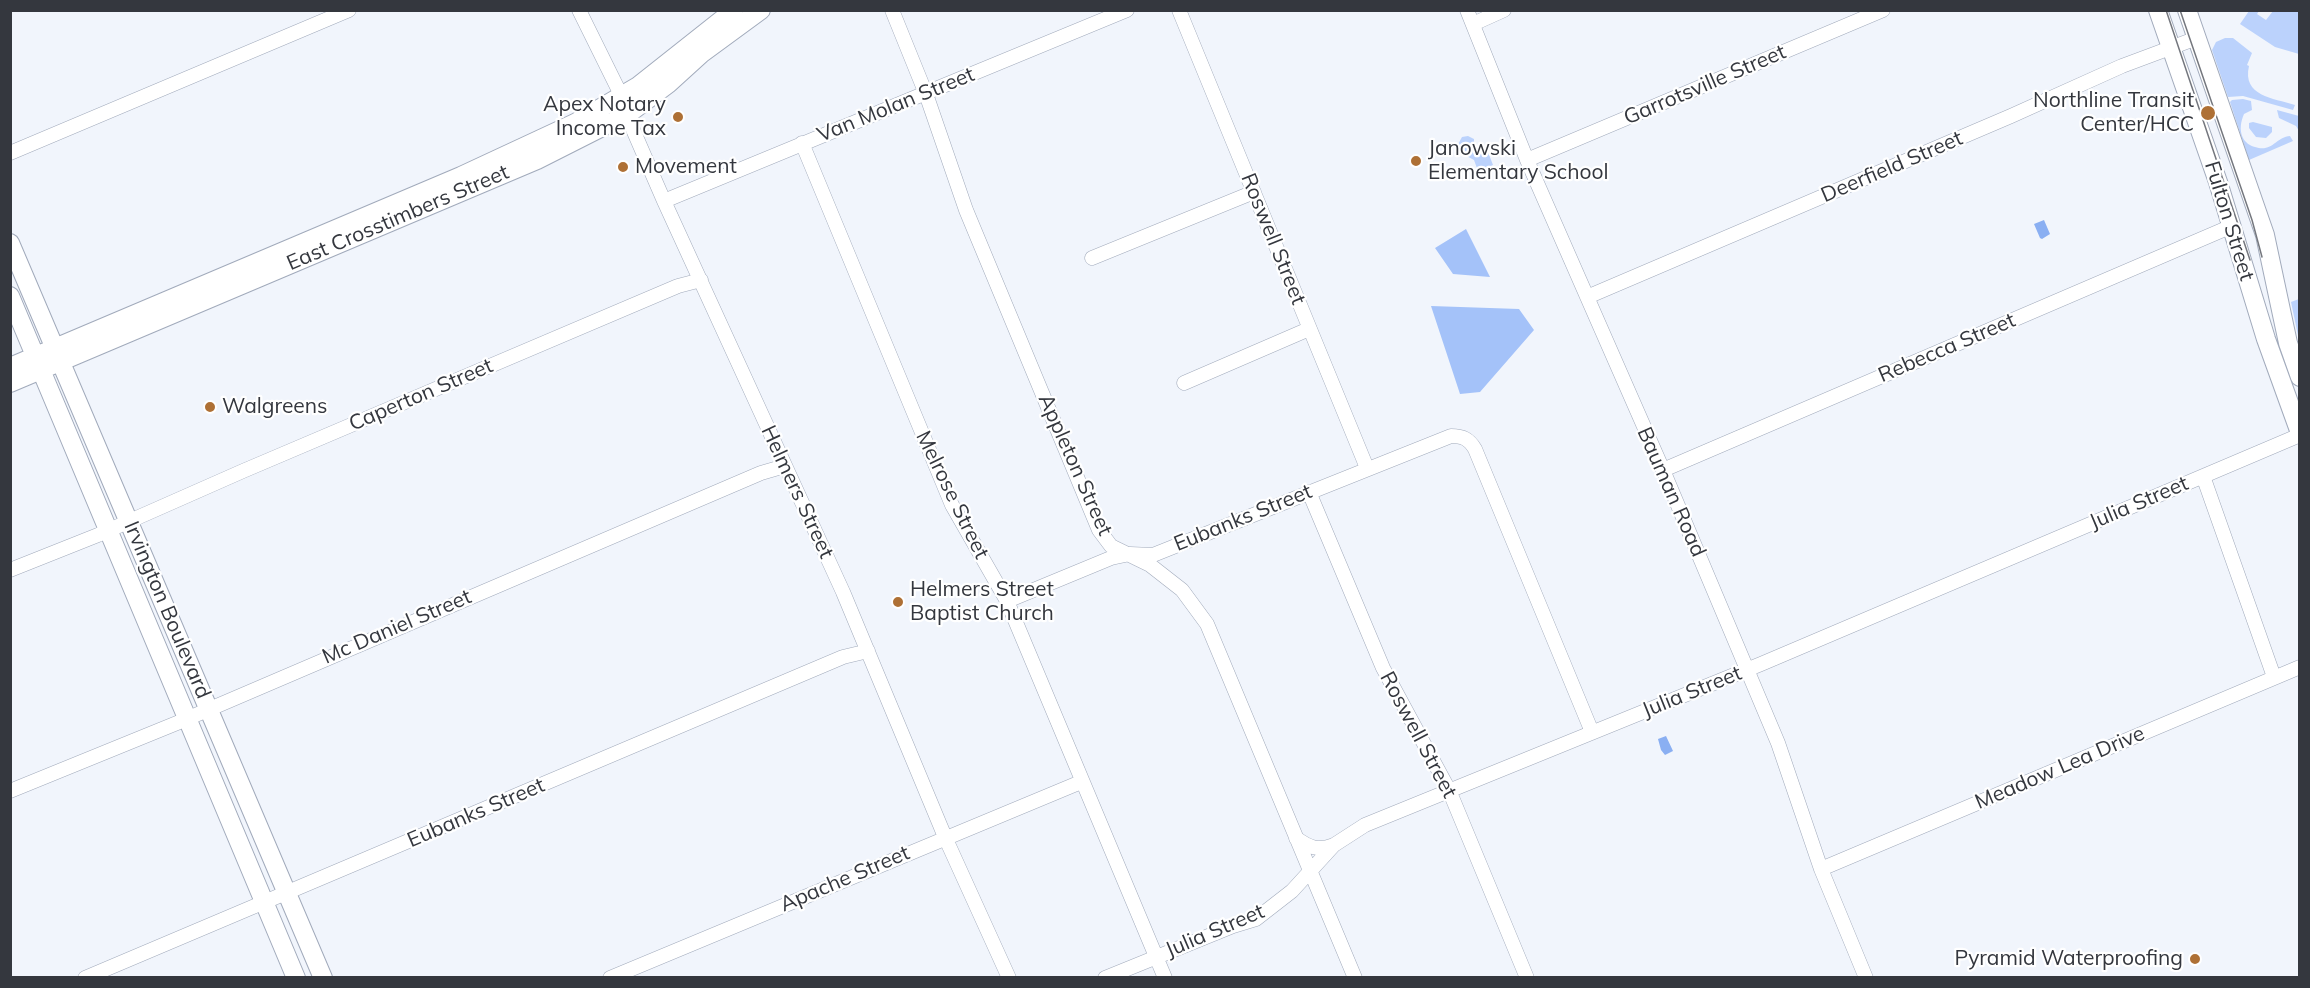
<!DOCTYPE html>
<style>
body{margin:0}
#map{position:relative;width:2310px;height:988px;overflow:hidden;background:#f1f5fc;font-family:Mulish,sans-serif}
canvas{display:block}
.frame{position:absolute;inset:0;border:12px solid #34373e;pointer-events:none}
</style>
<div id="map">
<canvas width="2310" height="988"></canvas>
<div class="frame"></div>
</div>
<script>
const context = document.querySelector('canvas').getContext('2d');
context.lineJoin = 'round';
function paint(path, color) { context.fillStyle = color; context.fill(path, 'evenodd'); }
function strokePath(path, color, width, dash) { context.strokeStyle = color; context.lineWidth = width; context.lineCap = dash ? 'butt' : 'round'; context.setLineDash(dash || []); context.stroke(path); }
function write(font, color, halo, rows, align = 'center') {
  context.font = font + ' Mulish,sans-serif'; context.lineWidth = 4.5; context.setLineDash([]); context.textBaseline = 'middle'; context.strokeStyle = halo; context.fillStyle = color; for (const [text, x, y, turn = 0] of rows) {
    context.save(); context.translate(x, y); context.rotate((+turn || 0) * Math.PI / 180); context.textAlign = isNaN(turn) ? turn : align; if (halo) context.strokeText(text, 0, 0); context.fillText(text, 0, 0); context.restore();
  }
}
paint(new Path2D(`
 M2249 11H2259L2257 14 2266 20 2273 11H2299V54L2275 47 2240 24Z
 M2225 38H2233L2252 53 2247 65 2249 66C2242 96 2273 98 2295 105L2293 110 2243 96 2228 97 2212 50 2216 42Z
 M2243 99 2251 101 2252 110 2244 114C2241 121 2239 130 2243 138 2245 142 2250 146 2255 147 2272 153 2276 137 2290 136L2293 141 2249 160 2230 102 2232 100Z
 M2277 110 2299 116V131L2296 126 2279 118Z
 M2253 122 2272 127V132L2266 138 2256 137 2249 128V123Z
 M1468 136 1474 139V145L1488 152 1493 165 1478 171 1474 160 1457 151 1456 148 1462 137Z
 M2299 299H2300L2299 340 2291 302Z`), '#bbd2fc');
paint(new Path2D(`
 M1466 229 1490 277 1453 274 1435 248Z
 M1431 306 1519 309 1534 330 1480 392 1460 394Z`), '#a4c2f9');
paint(new Path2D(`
 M2044 220 2050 234 2042 239 2040 238 2034 224Z
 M1666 736 1673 751 1665 755 1661 750 1658 739Z`), '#8aaff2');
const minor = new Path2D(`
 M579 10 622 97 631 125 664 201 843 592 945 837 1009 978
 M892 10 926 94 966 210 1099 530 1111 546 1150 565 1182 590 1207 624 1355 978
 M1179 10 1367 468
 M1467 10 1527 160 1663 470 1778 743 1821 869 1866 978
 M1473 24 1504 10
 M802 143 952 505 1007 601 1165 978
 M10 153 349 10
 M1527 160 1883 10
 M664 201 1127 10
 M1092 258 1254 192
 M1587 297 2011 116 2122 66 2197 38
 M1184 383 1309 329
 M1663 470 2232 226
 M2203 476 2274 677
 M1309 492 1383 668 1449 790 1527 978
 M10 570 98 535 243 471 678 286 701 280
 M1007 601 1111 558 1130 554 1153 555 1451 436C1463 436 1469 439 1475 449L1592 732
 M10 791 177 723 761 473 785 466
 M1296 838C1310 848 1318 851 1334 845
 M1821 869 2300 667
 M85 978 843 657 868 651
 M610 978 1081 782
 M1105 978 1233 926 1256 919 1292 891 1334 845 1365 825 1761 664 2300 435`);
const major = new Path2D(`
 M2158 10 2218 182 2266 339 2300 433
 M2187 10 2265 235 2288 343 2300 377
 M10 243 323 978
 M10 296 296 978
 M10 367 461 176 575 123 638 86 734 10
 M10 383 537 160 628 114 668 84 701 54 761 10`);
strokePath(minor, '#a1aabb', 15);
strokePath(major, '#a1aabb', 20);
strokePath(minor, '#fff', 14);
strokePath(major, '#fff', 18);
strokePath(new Path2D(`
 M2166 10 2250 260
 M2180 10 2252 220 2262 257`), '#74777e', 1.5);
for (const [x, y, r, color] of [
 [2208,113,8,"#ae7035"],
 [678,117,6,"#ae7035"],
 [1416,161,6,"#ae7035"],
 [623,167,6,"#ae7035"],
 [210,407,6,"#ae7035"],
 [898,602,6,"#ae7035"],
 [2195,959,6,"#ae7035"]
]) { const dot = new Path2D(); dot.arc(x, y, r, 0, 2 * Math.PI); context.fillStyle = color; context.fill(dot); strokePath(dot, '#fff', 2); }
write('21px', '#34373e', '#fff', [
 ["Garrotsville Street",1705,85,-23],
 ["Van Molan Street",896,105,-22],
 ["Deerfield Street",1892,167,-23],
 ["East Crosstimbers Street",398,218,-23],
 ["Fulton Street",2229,221,73],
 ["Roswell Street",1273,239,68],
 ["Rebecca Street",1947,348,-23],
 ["Caperton Street",421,395,-23],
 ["Appleton Street",1075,465,66],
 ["Helmers Street",797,492,65],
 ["Bauman Road",1671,492,66],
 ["Melrose Street",952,495,64],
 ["Julia Street",2139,503,-23],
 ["Eubanks Street",1243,518,-22],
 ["Irvington Boulevard",167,610,67],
 ["Mc Daniel Street",397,627,-23],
 ["Julia Street",1692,692,-22],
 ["Roswell Street",1418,735,62],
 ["Meadow Lea Drive",2060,768,-23],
 ["Eubanks Street",476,813,-23],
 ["Apache Street",845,879,-23],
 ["Julia Street",1215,931,-23]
]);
write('21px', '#34373e', '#fff', [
 ["Northline Transit",2194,101,"right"],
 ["Center/HCC",2194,125,"right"],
 ["Apex Notary",666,105,"right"],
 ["Income Tax",666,129,"right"],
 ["Janowski",1428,149],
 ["Elementary School",1428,173],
 ["Movement",635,167],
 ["Walgreens",222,407],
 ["Helmers Street",910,590],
 ["Baptist Church",910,614],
 ["Pyramid Waterproofing",2183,959,"right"]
], 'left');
</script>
